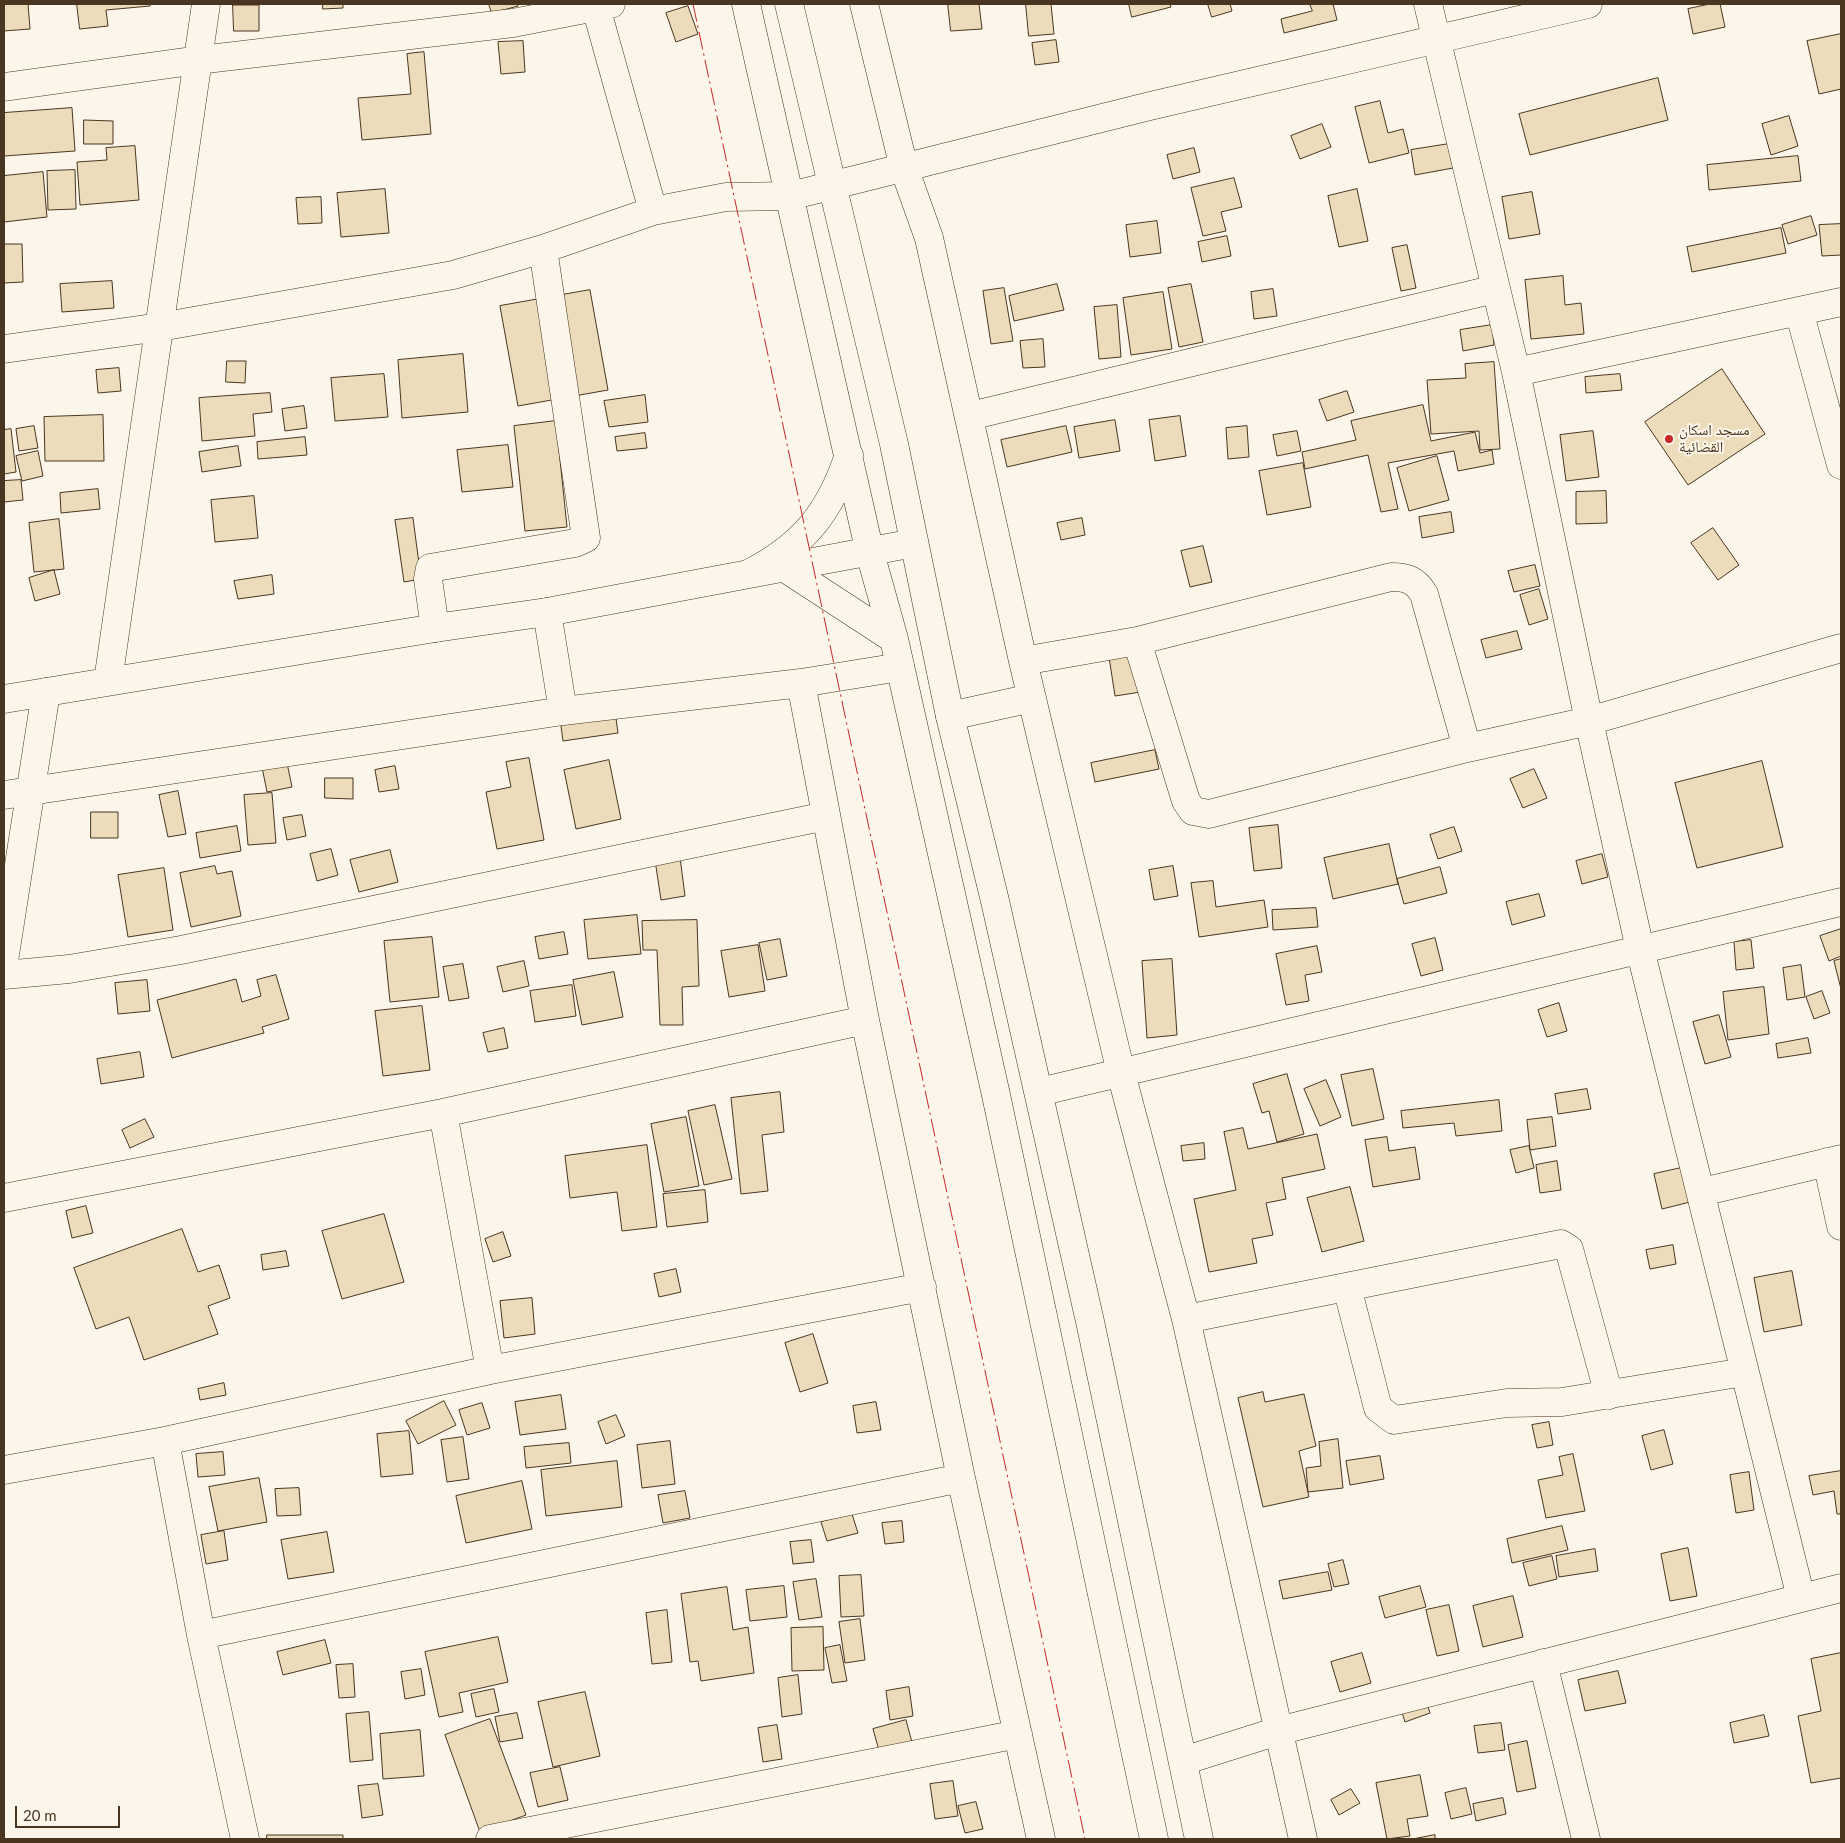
<!DOCTYPE html>
<meta charset="utf-8">
<style>
body{margin:0}
#map{position:relative;width:1845px;height:1843px;overflow:hidden;background:#fbf6e9;font-family:Lato,sans-serif}
canvas{display:block}
.frame{position:absolute;inset:0;border:5px solid #4a3520;pointer-events:none}
.scale{position:absolute;left:15px;top:1806px;width:105px;height:22px;box-sizing:border-box;border:2px solid #4a3520;border-top:0;padding-left:6px;font-size:15px;line-height:18px;white-space:nowrap;color:#4a3520;-webkit-text-stroke:4px #fbf6e9;paint-order:stroke}
</style>
<div id="map">
<canvas width="1845" height="1843"></canvas>
<div class="frame"></div>
<div class="scale">20 m</div>
</div>
<script>
const context = document.querySelector('canvas').getContext('2d');
context.lineJoin = 'round';
function paint(path, color) { context.fillStyle = color; context.fill(path, 'evenodd'); }
function strokePath(path, color, width, dash) { context.strokeStyle = color; context.lineWidth = width; context.lineCap = dash ? 'butt' : 'round'; context.setLineDash(dash || []); context.stroke(path); }
function write(font, color, halo, rows, align = 'center') {
  context.font = font + ' Lato,"Noto Naskh Arabic",sans-serif'; context.lineWidth = 4; context.setLineDash([]); context.textBaseline = 'middle'; context.strokeStyle = halo; context.fillStyle = color; for (const [text, x, y, turn = 0] of rows) {
    context.save(); context.translate(x, y); context.rotate((+turn || 0) * Math.PI / 180); context.textAlign = isNaN(turn) ? turn : align; if (halo) context.strokeText(text, 0, 0); context.fillText(text, 0, 0); context.restore();
  }
}
const building = new Path2D(`
 M4 4H28L30 29 4 31Z
 M77 4H150V6L106 10 108 26 80 29Z
 M323 4H343V8L323 9Z
 M489 4H517L518 6 492 13Z
 M948 4H979L982 29 951 31Z
 M1026 4H1051L1054 34 1029 36Z
 M1129 4H1170L1171 7 1132 17Z
 M1208 4H1230L1232 11 1212 17Z
 M1310 4H1333L1337 20 1284 33 1281 19 1312 11Z
 M1710 4H1720L1725 27 1693 34 1688 9Z
 M233 5H259V31H234Z
 M688 6 698 34 676 42 666 13Z
 M1841 34V89L1819 94 1807 41Z
 M1056 40 1059 62 1035 65 1032 43Z
 M523 41 525 72 501 74 498 42Z
 M424 52 431 134 362 140 358 98 411 94 407 54Z
 M1658 78 1668 120 1530 155 1519 114Z
 M1380 101 1388 133 1403 129 1409 153 1369 163 1355 107Z
 M72 108 75 151 4 156V113Z
 M1789 116 1798 146 1771 155 1762 124Z
 M84 120 113 121V144H84Z
 M1322 124 1331 147 1300 159 1291 136Z
 M1449 144 1453 168 1415 175 1411 150Z
 M135 146 139 200 80 205 77 162 107 160 106 148Z
 M1194 148 1200 172 1173 179 1167 155Z
 M1798 156 1801 181 1709 190 1707 165Z
 M75 170 76 209 48 210 47 171Z
 M43 172 47 217 4 222V176Z
 M1234 178 1242 207 1221 212 1226 231 1203 236 1191 188Z
 M385 189 389 233 341 237 337 193Z
 M1357 189 1368 241 1339 247 1328 196Z
 M1532 192 1540 234 1509 239 1502 197Z
 M321 197 322 223 298 224 296 198Z
 M1811 216 1817 235 1788 244 1782 225Z
 M1157 221 1161 253 1130 257 1126 225Z
 M1841 224V255L1822 256 1819 225Z
 M1781 228 1786 253 1692 272 1687 247Z
 M1227 236 1231 256 1202 262 1198 242Z
 M4 244H22L23 282 4 283Z
 M1407 245 1416 288 1401 291 1392 248Z
 M1563 276 1565 305 1581 303 1584 334 1531 339 1525 280Z
 M112 281 114 308 62 312 60 284Z
 M1057 284 1064 310 1014 321 1009 296Z
 M1191 284 1203 342 1179 347 1168 288Z
 M1004 288 1013 341 991 344 983 291Z
 M1273 289 1277 316 1254 319 1251 292Z
 M590 290 608 390 518 406 500 306Z
 M1163 292 1172 349 1131 355 1123 298Z
 M1117 305 1121 357 1099 359 1094 307Z
 M1492 325 1494 345 1463 351 1460 330Z
 M1043 339 1045 367 1023 368 1020 341Z
 M463 354 468 412 402 418 398 360Z
 M227 361H246L245 383 226 382Z
 M1494 362 1500 449 1480 450 1479 431 1431 434 1427 380 1466 378 1465 364Z
 M119 368 121 391 98 393 96 370Z
 M1722 369 1765 434 1688 485 1645 422Z
 M384 374 388 417 335 421 331 378Z
 M1620 374 1622 390 1586 393 1585 377Z
 M1347 391 1354 412 1327 421 1319 400Z
 M270 393 272 412 253 414 255 436 202 441 199 398Z
 M645 395 648 422 609 427 604 401Z
 M1423 405 1431 441 1475 432 1480 453 1492 450 1494 464 1458 471 1454 451 1388 463 1398 509 1381 512 1368 455 1305 469 1302 452 1356 440 1351 421Z
 M304 406 307 428 285 431 282 409Z
 M103 415 104 461H45L44 417Z
 M1180 416 1186 456 1155 461 1149 420Z
 M1115 420 1120 451 1079 458 1074 427Z
 M556 421 567 527 525 531 514 426Z
 M34 426 38 448 19 451 16 429Z
 M1066 426 1072 452 1007 467 1001 440Z
 M1247 426 1249 457 1228 459 1226 428Z
 M11 429 16 472 4 474V430Z
 M1297 431 1301 451 1277 456 1273 435Z
 M1593 431 1599 477 1566 481 1560 435Z
 M645 433 647 448 617 451 615 437Z
 M305 437 307 455 258 459 257 442Z
 M508 445 513 487 462 492 457 450Z
 M238 446 241 466 202 472 199 452Z
 M38 451 43 476 22 481 16 456Z
 M1437 456 1449 500 1409 511 1397 468Z
 M1303 463 1311 507 1267 515 1259 471Z
 M21 480 23 500 4 502V481Z
 M98 489 100 509 61 513 60 493Z
 M1606 491 1607 523 1576 524V492Z
 M254 496 258 538 215 542 211 500Z
 M1451 512 1454 532 1422 538 1419 517Z
 M413 518 421 579 404 582 395 520Z
 M1082 518 1085 535 1061 540 1057 523Z
 M59 519 64 569 34 572 29 523Z
 M1713 528 1739 565 1718 580 1691 543Z
 M1203 546 1212 582 1190 587 1181 551Z
 M1535 565 1540 586 1514 592 1508 571Z
 M54 570 60 594 35 601 29 578Z
 M272 575 274 594 238 599 234 581Z
 M1539 589 1548 619 1529 625 1520 595Z
 M1517 631 1522 649 1486 658 1481 640Z
 M1134 653 1141 692 1115 696 1109 657Z
 M615 711 618 733 563 741 560 719Z
 M1155 750 1159 769 1095 782 1091 763Z
 M529 758 544 840 497 849 486 792 511 787 506 762Z
 M609 760 621 819 576 829 564 770Z
 M1762 761 1783 847 1697 868 1675 783Z
 M287 763 292 787 267 792 262 767Z
 M395 766 399 789 379 792 375 770Z
 M1534 769 1547 798 1523 808 1510 779Z
 M325 778H353V799L325 798Z
 M178 791 186 834 168 837 159 795Z
 M272 793 276 843 248 845 244 795Z
 M91 812H118V838H91Z
 M302 815 306 836 287 840 283 818Z
 M1278 825 1282 868 1254 871 1249 828Z
 M237 826 241 851 200 858 196 833Z
 M1454 827 1462 851 1438 859 1430 835Z
 M1389 844 1398 884 1333 899 1324 858Z
 M331 849 338 875 317 881 310 854Z
 M390 850 398 882 359 892 350 860Z
 M1602 854 1608 877 1582 884 1576 861Z
 M680 857 685 896 661 900 655 860Z
 M215 866 217 874 232 871 241 916 191 927 180 873Z
 M1173 866 1178 896 1154 900 1149 870Z
 M1440 867 1447 893 1404 904 1397 879Z
 M164 868 173 930 128 937 118 875Z
 M1213 881 1216 907 1264 900 1268 927 1199 937 1191 883Z
 M1539 894 1545 916 1512 925 1506 902Z
 M1316 908 1318 927 1273 930 1272 910Z
 M637 915 641 954 588 959 584 920Z
 M697 920 699 986 682 987 683 1025H660L657 950H643L642 921Z
 M1841 929V956L1829 961 1820 936Z
 M564 932 568 954 539 959 535 937Z
 M432 937 439 997 390 1002 384 941Z
 M1435 938 1443 970 1421 976 1412 944Z
 M780 939 787 976 767 980 759 943Z
 M1751 940 1754 968 1736 970 1734 942Z
 M758 945 765 991 729 997 721 951Z
 M1317 946 1322 972 1305 975 1309 1001 1286 1005 1276 954Z
 M1172 959 1177 1035 1147 1038 1142 961Z
 M1841 959V989L1834 961Z
 M524 961 529 986 503 992 497 967Z
 M463 964 469 998 449 1001 443 967Z
 M1801 965 1805 997 1787 1000 1783 968Z
 M614 972 623 1017 582 1025 573 980Z
 M276 975 289 1019 262 1027 264 1033 172 1058 157 1000 236 979 242 1002 261 996 257 980Z
 M147 980 150 1011 118 1014 115 983Z
 M572 985 576 1016 535 1022 530 991Z
 M1764 987 1769 1034 1728 1040 1723 992Z
 M1822 991 1830 1013 1814 1019 1806 997Z
 M1559 1003 1567 1031 1547 1037 1538 1010Z
 M422 1006 430 1070 383 1076 375 1011Z
 M1719 1015 1731 1057 1705 1064 1693 1022Z
 M504 1028 508 1048 488 1052 483 1033Z
 M1808 1038 1811 1053 1778 1058 1776 1044Z
 M140 1052 144 1077 101 1084 97 1059Z
 M1373 1069 1384 1119 1352 1126 1341 1075Z
 M1287 1074 1304 1134 1277 1142 1269 1111 1262 1113 1253 1084Z
 M1326 1080 1341 1117 1320 1126 1304 1089Z
 M1587 1089 1591 1109 1558 1114 1555 1094Z
 M780 1092 784 1132 762 1135 768 1191 741 1194 731 1098Z
 M1499 1100 1502 1131 1456 1136 1454 1123 1403 1128 1401 1111Z
 M715 1105 732 1179 704 1185 688 1111Z
 M686 1117 699 1186 664 1192 651 1124Z
 M1552 1117 1556 1146 1530 1150 1527 1120Z
 M145 1119 154 1137 130 1148 122 1130Z
 M1243 1128 1248 1149 1317 1134 1325 1169 1282 1178 1286 1199 1266 1203 1273 1235 1252 1239 1257 1263 1209 1272 1194 1199 1236 1190 1224 1132Z
 M1387 1137 1389 1151 1415 1147 1420 1179 1373 1187 1365 1140Z
 M1204 1143 1205 1159 1183 1161 1181 1146Z
 M647 1145 657 1227 622 1231 617 1192 570 1198 565 1156Z
 M1529 1146 1534 1168 1516 1173 1510 1150Z
 M1557 1161 1561 1190 1540 1193 1536 1165Z
 M1690 1166 1698 1200 1662 1209 1654 1174Z
 M1350 1187 1364 1241 1322 1252 1307 1198Z
 M705 1190 708 1222 667 1227 663 1194Z
 M86 1206 93 1233 72 1238 66 1211Z
 M384 1214 404 1282 342 1299 322 1231Z
 M182 1229 198 1272 219 1265 230 1298 208 1306 218 1334 144 1360 129 1317 96 1329 74 1268Z
 M503 1232 511 1256 493 1262 485 1239Z
 M1673 1245 1676 1264 1650 1269 1646 1250Z
 M286 1251 289 1266 263 1270 261 1255Z
 M676 1269 681 1292 659 1297 654 1274Z
 M1792 1271 1802 1325 1764 1332 1754 1278Z
 M532 1298 535 1334 504 1338 500 1301Z
 M813 1334 828 1383 800 1392 785 1343Z
 M224 1383 226 1395 200 1400 198 1389Z
 M1263 1392 1265 1402 1304 1394 1316 1446 1299 1451 1309 1497 1263 1507 1238 1398Z
 M561 1395 566 1429 520 1435 515 1402Z
 M444 1401 456 1425 418 1444 406 1421Z
 M876 1402 881 1430 857 1433 853 1406Z
 M482 1403 490 1428 467 1435 459 1410Z
 M616 1415 625 1436 606 1444 598 1422Z
 M1549 1422 1553 1445 1537 1448 1532 1425Z
 M1664 1430 1673 1464 1651 1470 1642 1436Z
 M409 1431 413 1474 381 1477 377 1434Z
 M463 1437 469 1479 447 1482 441 1440Z
 M1338 1439 1343 1488 1308 1492 1306 1468 1321 1466 1319 1442Z
 M670 1441 675 1484 642 1488 637 1445Z
 M569 1443 571 1463 526 1468 524 1447Z
 M223 1452 225 1475 198 1477 196 1454Z
 M1573 1454 1585 1511 1546 1518 1538 1480 1563 1475 1559 1457Z
 M1380 1456 1384 1479 1350 1485 1346 1461Z
 M617 1461 622 1507 546 1516 541 1470Z
 M1841 1471V1514H1837L1834 1491 1813 1495 1809 1476Z
 M1749 1472 1754 1510 1736 1513 1730 1475Z
 M259 1478 267 1522 218 1531 209 1487Z
 M522 1481 532 1529 466 1543 456 1496Z
 M299 1488 301 1515 277 1516 275 1489Z
 M685 1491 690 1518 663 1523 658 1495Z
 M852 1514 858 1533 827 1541 821 1522Z
 M902 1521 904 1542 885 1544 882 1523Z
 M1562 1526 1568 1550 1512 1563 1507 1539Z
 M224 1531 228 1560 206 1564 201 1535Z
 M327 1532 334 1572 288 1579 281 1540Z
 M811 1540 814 1562 793 1564 790 1542Z
 M1688 1548 1697 1596 1670 1601 1661 1554Z
 M1595 1549 1598 1571 1559 1577 1556 1556Z
 M1552 1556 1557 1579 1529 1586 1523 1563Z
 M1343 1560 1349 1584 1334 1587 1328 1564Z
 M1328 1572 1332 1590 1283 1599 1279 1581Z
 M861 1575 864 1616 841 1617 839 1576Z
 M816 1579 822 1617 799 1620 793 1582Z
 M784 1586 787 1617 750 1621 746 1590Z
 M1420 1586 1426 1607 1385 1618 1379 1597Z
 M727 1587 733 1630 748 1627 754 1673 701 1681 698 1661 690 1662 681 1594Z
 M1513 1596 1523 1637 1483 1647 1473 1606Z
 M1449 1605 1459 1651 1437 1656 1426 1610Z
 M667 1610 672 1662 652 1664 646 1613Z
 M860 1619 865 1660 845 1663 839 1622Z
 M823 1627 824 1670 792 1671 791 1628Z
 M498 1637 508 1682 459 1693 463 1712 439 1717 425 1652Z
 M325 1640 331 1663 283 1675 277 1652Z
 M840 1645 847 1681 832 1683 825 1648Z
 M1362 1653 1371 1683 1340 1692 1331 1662Z
 M1841 1653V1778L1811 1783 1798 1716 1821 1711 1811 1659Z
 M353 1664 355 1697 339 1698 336 1665Z
 M421 1669 425 1695 405 1699 401 1672Z
 M1618 1671 1626 1703 1585 1711 1578 1680Z
 M798 1675 802 1714 782 1717 778 1678Z
 M909 1687 913 1716 890 1720 886 1691Z
 M494 1689 499 1712 476 1717 471 1694Z
 M585 1692 600 1756 553 1767 538 1702Z
 M1426 1701 1430 1713 1405 1722 1401 1709Z
 M369 1712 373 1760 350 1762 346 1714Z
 M517 1713 523 1738 500 1742 495 1717Z
 M1764 1715 1769 1736 1734 1743 1730 1723Z
 M490 1719 526 1815 480 1832 445 1735Z
 M906 1720 913 1746 880 1754 873 1729Z
 M1501 1723 1505 1750 1478 1753 1474 1726Z
 M777 1725 782 1759 763 1762 758 1728Z
 M420 1730 424 1776 383 1779 380 1734Z
 M1527 1741 1536 1788 1517 1792 1508 1745Z
 M560 1767 568 1800 538 1807 530 1773Z
 M1420 1775 1428 1816 1407 1819 1410 1836 1387 1839 1376 1783Z
 M953 1781 958 1816 935 1819 930 1784Z
 M378 1784 383 1815 362 1818 358 1786Z
 M1466 1788 1472 1814 1451 1819 1445 1793Z
 M1351 1789 1360 1803 1339 1815 1331 1800Z
 M1503 1798 1506 1814 1476 1821 1473 1804Z
 M976 1802 983 1829 965 1833 958 1806Z
 M267 1835H343V1839H267Z
 M1435 1835V1839H1413Z`);
paint(building, '#ecdcbc');
strokePath(building, '#4a3520', 1);
const street = new Path2D(`
 M595 4 653 211
 M864 4 904 168 929 238 1023 661 1121 1073 1186 1319 1303 1839
 M1428 4 1516 372 1589 721 1640 949 1801 1598
 M4 87 199 60 513 23 611 4
 M1799 311 1841 465
 M4 349 160 327 453 275 543 249 653 211 726 197 790 196
 M1516 372 1841 302
 M970 416 1495 289
 M547 612 563 711
 M435 628 428 579 430 568 575 543 586 538 543 249
 M1137 641 1186 801 1193 811 1209 814 1467 748 1589 721 1841 648
 M1023 661 1137 641 1391 577C1408 577 1415 580 1424 594L1467 748
 M108 681 206 4
 M801 683 865 1020 961 1478 1041 1839
 M950 716 1032 698
 M4 795 563 711 801 683 900 667
 M4 961 46 692
 M4 975 69 969 181 950 826 816
 M1039 1092 1841 902
 M443 1113 490 1370
 M1827 1162 1841 1226
 M1702 1192 1841 1159
 M4 1198 443 1113 865 1020
 M1347 1287 1378 1408 1394 1420 1507 1403 1562 1402 1744 1372
 M1186 1319 1561 1244 1569 1249 1609 1395
 M165 1441 490 1370 922 1287
 M4 1470 165 1441 201 1635 245 1839
 M201 1635 961 1478
 M1543 1663 1586 1839
 M1183 1761 1278 1731 1841 1588
 M490 1839 1018 1734`);
const secondary = new Path2D(`
 M790 196 1150 106 1588 4
 M4 699 435 628 547 612 914 543`);
const highway = new Path2D(`
 M746 4 870 553 894 639 996 1095 1154 1839
 M789 4 894 444 950 716 995 901 1091 1326 1199 1839
 M785 568 894 639
 M750 573C804 545 830 512 849 455`);
strokePath(street, '#4a3520', 29);
strokePath(secondary, '#4a3520', 29);
strokePath(highway, '#4a3520', 29);
strokePath(street, '#fbf6e9', 28);
strokePath(secondary, '#fbf6e9', 28);
strokePath(highway, '#fbf6e9', 28);
strokePath(new Path2D(`
 M693 4 1085 1839`), '#c62828', 1, [18, 4, 2.5, 4]);
for (const [x, y, r, color] of [
 [1669,439,5,"#c62828"]
]) { const dot = new Path2D(); dot.arc(x, y, r, 0, 2 * Math.PI); context.fillStyle = color; context.fill(dot); strokePath(dot, '#fbf6e9', 2); }
write('15px', '#4a3520', '#fbf6e9', [
 ["مسجد اسكان",1679,430],
 ["القضائية",1679,447]
], 'left');
</script>
